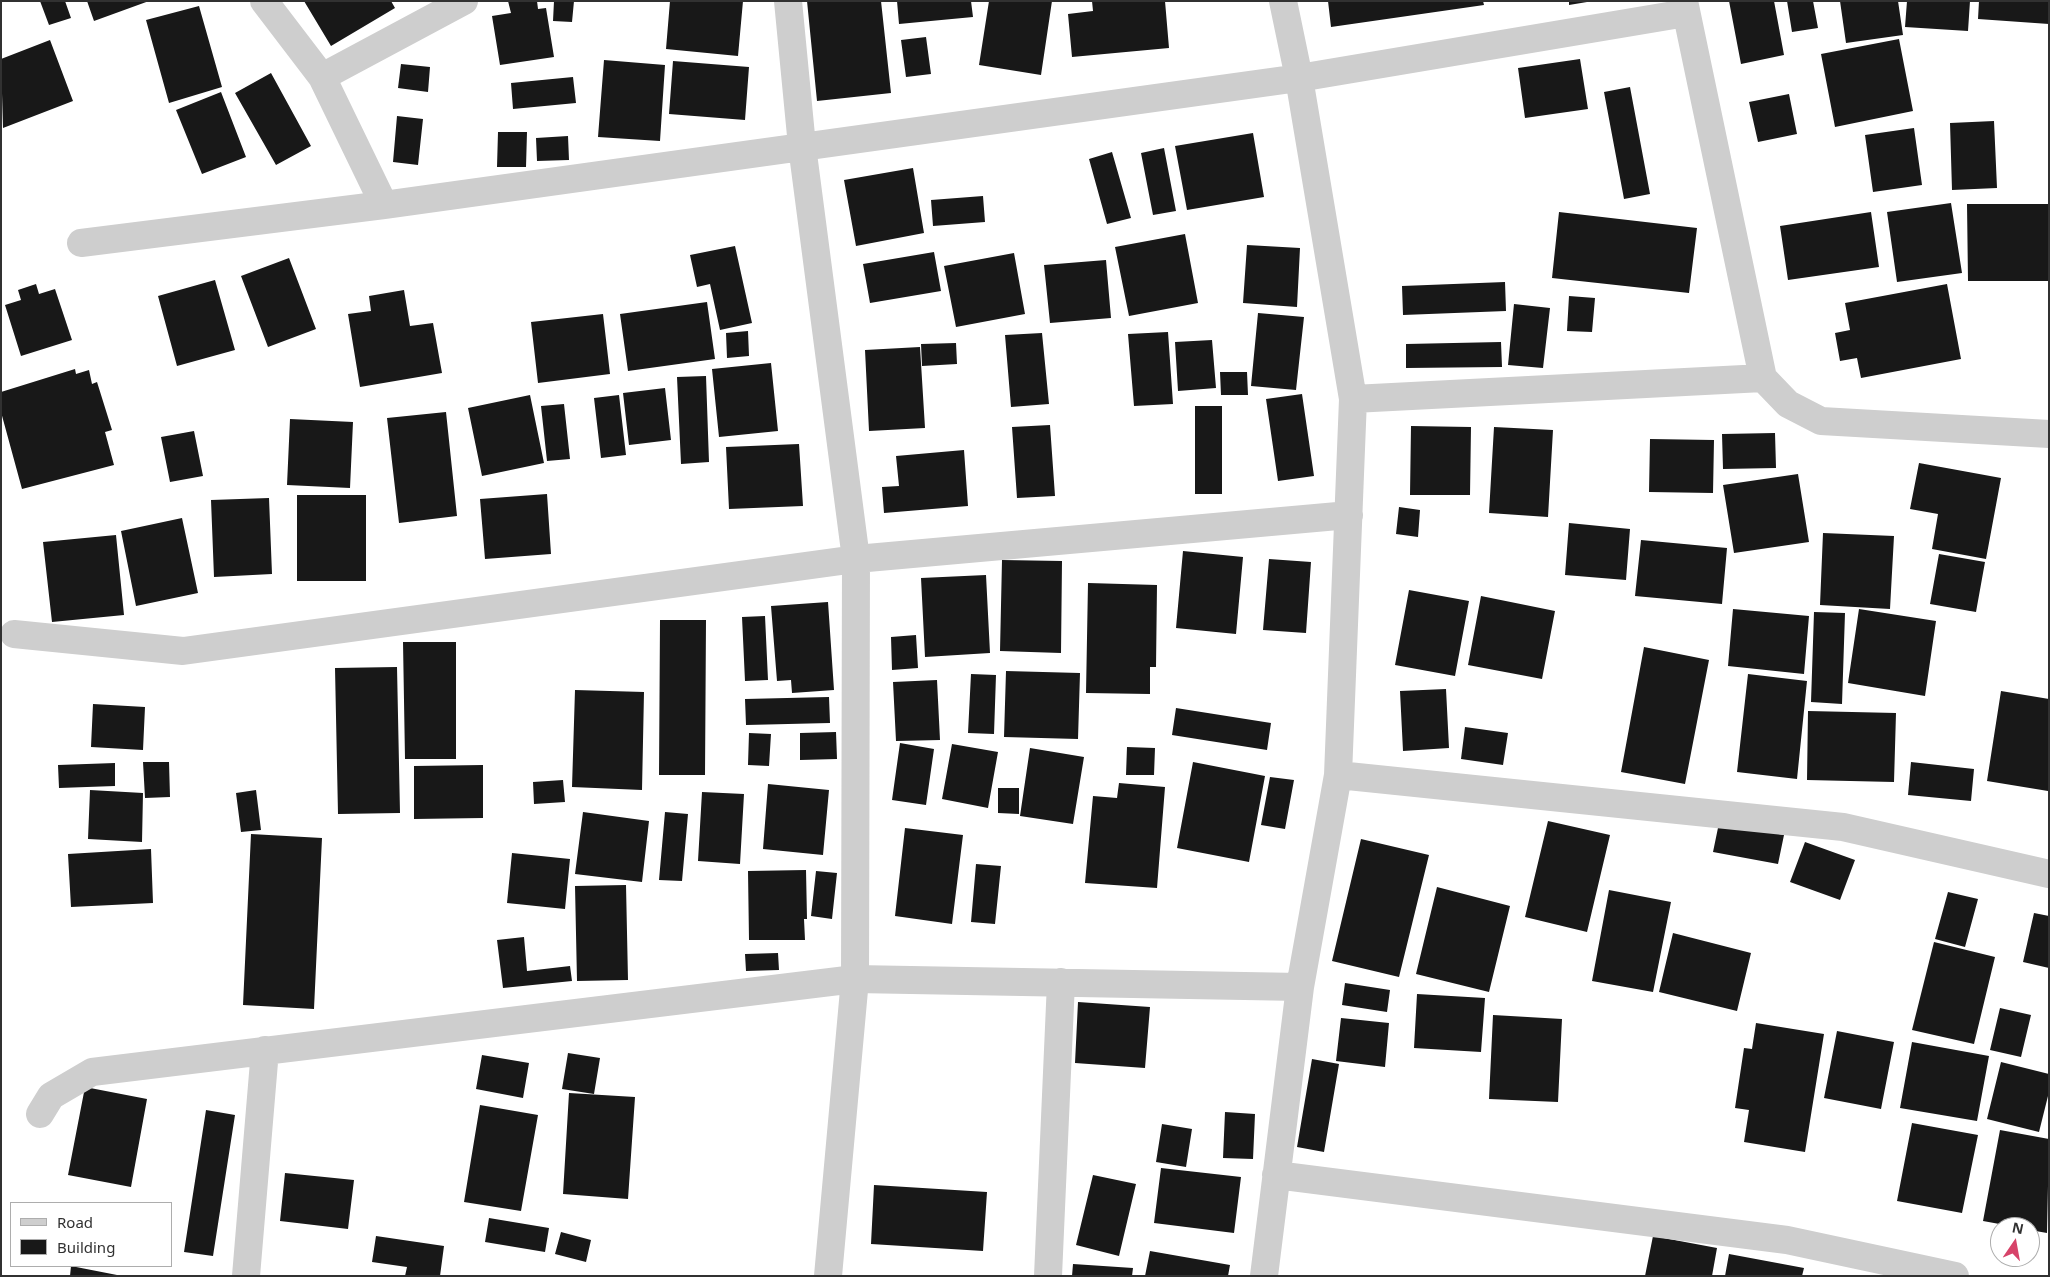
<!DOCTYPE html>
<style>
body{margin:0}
#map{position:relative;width:2050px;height:1277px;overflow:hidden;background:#fff;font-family:"Noto Sans",sans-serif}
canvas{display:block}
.frame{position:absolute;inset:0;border:2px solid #313131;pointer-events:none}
.legend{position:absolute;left:10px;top:1202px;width:162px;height:65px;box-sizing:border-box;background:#fff;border:1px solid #adadad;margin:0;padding:6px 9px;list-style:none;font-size:15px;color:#313131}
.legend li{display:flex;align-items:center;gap:10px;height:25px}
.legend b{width:25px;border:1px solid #adadad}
.north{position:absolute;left:1990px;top:1217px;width:50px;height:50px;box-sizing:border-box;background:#fff;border:1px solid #adadad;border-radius:50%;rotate:12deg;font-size:14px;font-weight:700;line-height:20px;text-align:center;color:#313131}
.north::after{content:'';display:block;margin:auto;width:18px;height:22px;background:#d74369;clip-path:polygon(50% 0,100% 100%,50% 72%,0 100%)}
</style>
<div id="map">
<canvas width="2050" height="1277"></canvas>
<div class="frame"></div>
<ul class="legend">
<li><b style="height:6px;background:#cecece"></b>Road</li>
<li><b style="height:14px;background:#181818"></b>Building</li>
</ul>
<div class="north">N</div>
</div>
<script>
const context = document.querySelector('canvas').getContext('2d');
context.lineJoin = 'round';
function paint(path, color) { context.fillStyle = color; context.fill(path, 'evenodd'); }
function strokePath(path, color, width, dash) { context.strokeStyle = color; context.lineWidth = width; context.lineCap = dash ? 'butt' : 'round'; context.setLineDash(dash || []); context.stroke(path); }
paint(new Path2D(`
 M40 1H65L71 18 49 25Z
 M87 1H149L94 21Z
 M304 1H391L395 8 331 46Z
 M508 1H537L538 9 546 8 554 57 500 65 492 16 511 13Z
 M554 1H574L572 22 553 21Z
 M670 1H743L738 56 666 49Z
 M807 1H881L891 93 817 101Z
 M897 1H971L973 17 899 24Z
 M989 1H1052L1041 75 979 65Z
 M1092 1H1165L1169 48 1072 57 1068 14 1093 11Z
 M1328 1H1483L1484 5 1331 27Z
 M1569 1H1587V2L1569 5Z
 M1729 1H1774L1784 55 1741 64Z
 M1787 1H1813L1818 28 1792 32Z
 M1840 1H1898L1903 35 1846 43Z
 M1907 1H1970L1968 31 1905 27Z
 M1979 1H2049V24L1978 19Z
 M199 6 222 87 169 103 146 20Z
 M926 37 931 74 906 77 901 40Z
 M1899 39 1913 111 1835 127 1821 54Z
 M50 40 73 101 3 128 1 59Z
 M1580 59 1588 109 1525 118 1518 68Z
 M604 60 665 65 660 141 598 137Z
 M673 61 749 67 745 120 669 114Z
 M401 64 430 67 428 92 398 88Z
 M271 73 311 146 276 165 235 93Z
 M573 77 576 103 513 109 511 83Z
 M1630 87 1650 194 1624 199 1604 92Z
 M221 92 246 157 202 174 176 110Z
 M1789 94 1797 134 1758 142 1749 102Z
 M397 116 423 119 418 165 393 162Z
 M1994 121 1997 188 1952 190 1950 123Z
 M1914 128 1922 185 1873 192 1865 135Z
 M498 132H527L526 167H497Z
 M1253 133 1264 197 1187 210 1175 146Z
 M568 136 569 160 537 161 536 138Z
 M1164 148 1176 211 1153 215 1141 153Z
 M1112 152 1131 218 1107 224 1089 159Z
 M913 168 924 233 856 246 844 180Z
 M983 196 985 222 933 226 931 200Z
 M1951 203 1962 273 1897 282 1887 212Z
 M1967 204H2049V281H1968Z
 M1559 212 1697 228 1689 293 1552 278Z
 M1871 212 1879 267 1788 280 1780 226Z
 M1185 234 1198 303 1129 316 1115 247Z
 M1247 245 1300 248 1297 307 1243 303Z
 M735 246 752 323 720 330 710 284 697 287 690 255Z
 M934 252 941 291 870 303 863 264Z
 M1014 253 1025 314 956 327 944 266Z
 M289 258 316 329 268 347 241 276Z
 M1106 260 1111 318 1050 323 1044 265Z
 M215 280 235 350 177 366 158 296Z
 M1505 282 1506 311 1403 315 1402 286Z
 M36 284 39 294 55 289 72 340 21 356 5 305 21 300 18 290Z
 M1947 284 1961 359 1861 378 1857 358 1840 361 1835 333 1850 330 1845 303Z
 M404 290 410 326 433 323 442 373 360 387 348 314 371 311 369 296Z
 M1569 296 1595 298 1592 332 1567 331Z
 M707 302 715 359 628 371 620 314Z
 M1514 304 1550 308 1543 368 1508 365Z
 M1258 313 1304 317 1296 390 1251 386Z
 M603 314 610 374 538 383 531 322Z
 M748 331 749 356 727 358 726 333Z
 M1168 332 1173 404 1134 406 1128 334Z
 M1042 333 1049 404 1011 407 1005 335Z
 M1212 340 1216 388 1178 391 1175 342Z
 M1501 342 1502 367 1406 368V344Z
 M956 343 957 364 922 366 921 344Z
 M920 347 925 428 869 431 865 350Z
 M771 363 778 431 719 437 712 369Z
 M75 369 76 374 89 370 92 384 97 382 112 430 105 432 114 465 22 489 1 412V392Z
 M1220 372H1247L1248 395H1221Z
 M706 376 709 462 681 464 677 377Z
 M665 388 671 440 629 445 623 393Z
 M1302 394 1314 476 1278 481 1266 399Z
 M530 395 544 463 482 476 468 408Z
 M619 395 626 455 601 458 594 398Z
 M564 404 570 459 547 461 541 406Z
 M1195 406H1222V494H1195Z
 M446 412 457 516 399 523 387 418Z
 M290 419 353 422 350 488 287 485Z
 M1050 425 1055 496 1017 498 1012 427Z
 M1411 426 1471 427 1470 495H1410Z
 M1494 427 1553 430 1548 517 1489 513Z
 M194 431 203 476 170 482 161 437Z
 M1775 433 1776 468 1723 469 1722 434Z
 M1650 439 1714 440 1713 493 1649 492Z
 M799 444 803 506 729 509 726 447Z
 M964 450 968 506 884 513 882 487 899 486 896 456Z
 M1919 463 2001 478 1986 559 1932 549 1938 514 1910 509Z
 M1798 474 1809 542 1734 553 1723 485Z
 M547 494 551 554 485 559 480 499Z
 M297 495H366V581H297Z
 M269 498 272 574 214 577 211 500Z
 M1399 507 1420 510 1418 537 1396 534Z
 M182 518 198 593 136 606 121 531Z
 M1569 523 1630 529 1626 580 1565 575Z
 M1823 533 1894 536 1890 609 1820 605Z
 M116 535 124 615 52 622 43 542Z
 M1641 540 1727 548 1722 604 1635 596Z
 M1183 551 1243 557 1236 634 1176 628Z
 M1939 554 1985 562 1976 612 1930 604Z
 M1269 559 1311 562 1306 633 1263 630Z
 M1002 560 1062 561 1061 653 1000 651Z
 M986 575 990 653 925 657 921 578Z
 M1088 583 1157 585 1156 667H1150V694L1086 693Z
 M1409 590 1469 601 1455 676 1395 665Z
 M1481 596 1555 611 1542 679 1468 665Z
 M828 602 834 690 792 693 791 680 777 681 771 606Z
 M1733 609 1809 616 1804 674 1728 666Z
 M1859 609 1936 621 1925 696 1848 683Z
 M1814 612 1845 613 1842 704 1811 702Z
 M765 616 768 680 745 681 742 617Z
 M660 620H706L705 775H659Z
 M916 635 918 668 892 670 891 637Z
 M403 642H456V759H405Z
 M1644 647 1709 660 1685 784 1621 772Z
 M397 667 400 813 338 814 335 668Z
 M1006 671 1080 673 1078 739 1004 737Z
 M971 674 996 675 994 734 968 733Z
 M1748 674 1807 681 1797 779 1737 772Z
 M937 680 940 740 896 741 893 682Z
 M1446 689 1449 748 1403 751 1400 691Z
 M575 690 644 692 642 790 572 787Z
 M2001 691 2049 699 2048 791 1987 781Z
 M829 697 830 723 746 725 745 699Z
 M93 704 145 707 143 750 91 747Z
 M1176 708 1271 723 1267 750 1172 735Z
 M1808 711 1896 713 1894 782 1807 780Z
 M1465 727 1508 733 1503 765 1461 759Z
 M836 732 837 759 800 760V733Z
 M749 733 771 734 769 766 748 765Z
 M900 743 934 749 926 805 892 800Z
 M952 744 998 752 988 808 942 799Z
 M1127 747 1155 748 1154 775H1126Z
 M1030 748 1084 757 1073 824 1020 816Z
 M143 762H169L170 797 145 798Z
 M1193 762 1265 776 1249 862 1177 848Z
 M1911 762 1974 769 1971 801 1908 795Z
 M115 763V786L59 788 58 765Z
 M483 765V818L414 819V766Z
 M1270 777 1294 780 1285 829 1261 825Z
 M563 780 565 802 534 804 533 782Z
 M1119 783 1165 787 1157 888 1085 883 1093 796 1117 798Z
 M768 784 829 790 823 855 763 849Z
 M998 788H1019V814L998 813Z
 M90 790 143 793 142 842 88 839Z
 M256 790 261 830 241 832 236 793Z
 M702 792 744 794 740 864 698 861Z
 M583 812 649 821 642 882 575 874Z
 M665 812 688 814 682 881 659 880Z
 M1548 821 1610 835 1587 932 1525 917Z
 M1719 823 1784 835 1778 864 1713 852Z
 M905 828 963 835 952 924 895 916Z
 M251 834 322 838 314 1009 243 1005Z
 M1361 839 1429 855 1399 977 1332 961Z
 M1805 842 1855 860 1840 900 1790 882Z
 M151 849 153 903 71 907 68 854Z
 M512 853 570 859 565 909 507 903Z
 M976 864 1001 866 995 924 971 922Z
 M806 870 807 919H804L805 940H749L748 871Z
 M816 871 837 873 832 919 811 916Z
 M626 885 628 980 577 981 575 886Z
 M1437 887 1510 906 1489 992 1416 974Z
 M1609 890 1671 902 1653 992 1592 981Z
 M1948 892 1978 899 1965 947 1935 939Z
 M2034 913 2049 916V968L2023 962Z
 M1673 933 1751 953 1737 1011 1659 992Z
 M524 937 527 971 570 966 572 981 503 988 497 940Z
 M1934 942 1995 957 1974 1044 1912 1030Z
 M778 953 779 970 746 971 745 954Z
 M1345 983 1390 990 1387 1012 1342 1005Z
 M1417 994 1485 998 1481 1052 1414 1048Z
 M1078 1002 1150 1007 1145 1068 1075 1063Z
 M2000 1008 2031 1015 2021 1057 1990 1050Z
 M1493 1015 1562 1019 1558 1102 1489 1099Z
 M1341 1018 1389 1023 1385 1067 1336 1061Z
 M1756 1023 1824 1034 1805 1152 1744 1142 1749 1110 1735 1108 1744 1048 1752 1049Z
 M1837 1031 1894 1042 1881 1109 1824 1098Z
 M1912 1042 1989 1056 1977 1121 1900 1108Z
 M568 1053 600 1058 594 1094 562 1089Z
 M482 1055 529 1063 523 1098 476 1089Z
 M1312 1059 1339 1064 1324 1152 1297 1147Z
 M2001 1062 2049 1074V1092L2039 1132 1987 1119Z
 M85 1087 147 1099 131 1187 68 1175Z
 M569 1093 635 1097 628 1199 563 1194Z
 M480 1105 538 1115 521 1211 464 1202Z
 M206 1110 235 1115 213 1256 184 1252Z
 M1225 1112 1255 1114 1253 1159 1223 1158Z
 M1912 1123 1978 1135 1962 1213 1897 1201Z
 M1162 1124 1192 1129 1186 1167 1156 1162Z
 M2000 1130 2049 1139 2047 1233 2030 1230V1227H2016L1983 1221Z
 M1161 1168 1241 1177 1234 1233 1154 1223Z
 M285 1173 354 1180 348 1229 280 1221Z
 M1093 1175 1136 1184 1119 1256 1076 1245Z
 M874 1185 987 1192 983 1251 871 1244Z
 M489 1218 549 1228 545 1252 485 1242Z
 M561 1232 591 1240 586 1262 555 1254Z
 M376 1236 444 1246 440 1276H405L407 1267 372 1262Z
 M1653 1236 1717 1248 1712 1276H1645Z
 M1150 1251 1230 1265 1228 1276H1145Z
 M1729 1254 1804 1268 1802 1276H1725Z
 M1073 1264 1133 1268 1132 1276H1072Z
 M71 1266 117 1275V1276H70Z`), '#181818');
strokePath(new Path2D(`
 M264 1 322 77 384 205
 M788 1 802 146 856 559 855 979 828 1276
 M1684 1 1763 378 1788 404 1821 421 2049 434
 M322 77 464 1
 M81 243 384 205 1299 78 1686 13
 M1353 399 1763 378
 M14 634 183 651 856 559 1349 515
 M1338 775 1843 827 2049 874
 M40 1114 51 1096 92 1072 855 979 1300 987
 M1276 1175 1787 1240 1955 1276
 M246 1276 265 1050
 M1048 1276 1061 982
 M1264 1276 1300 987 1338 775 1353 399 1299 78 1283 1`), '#cecece', 28);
</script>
